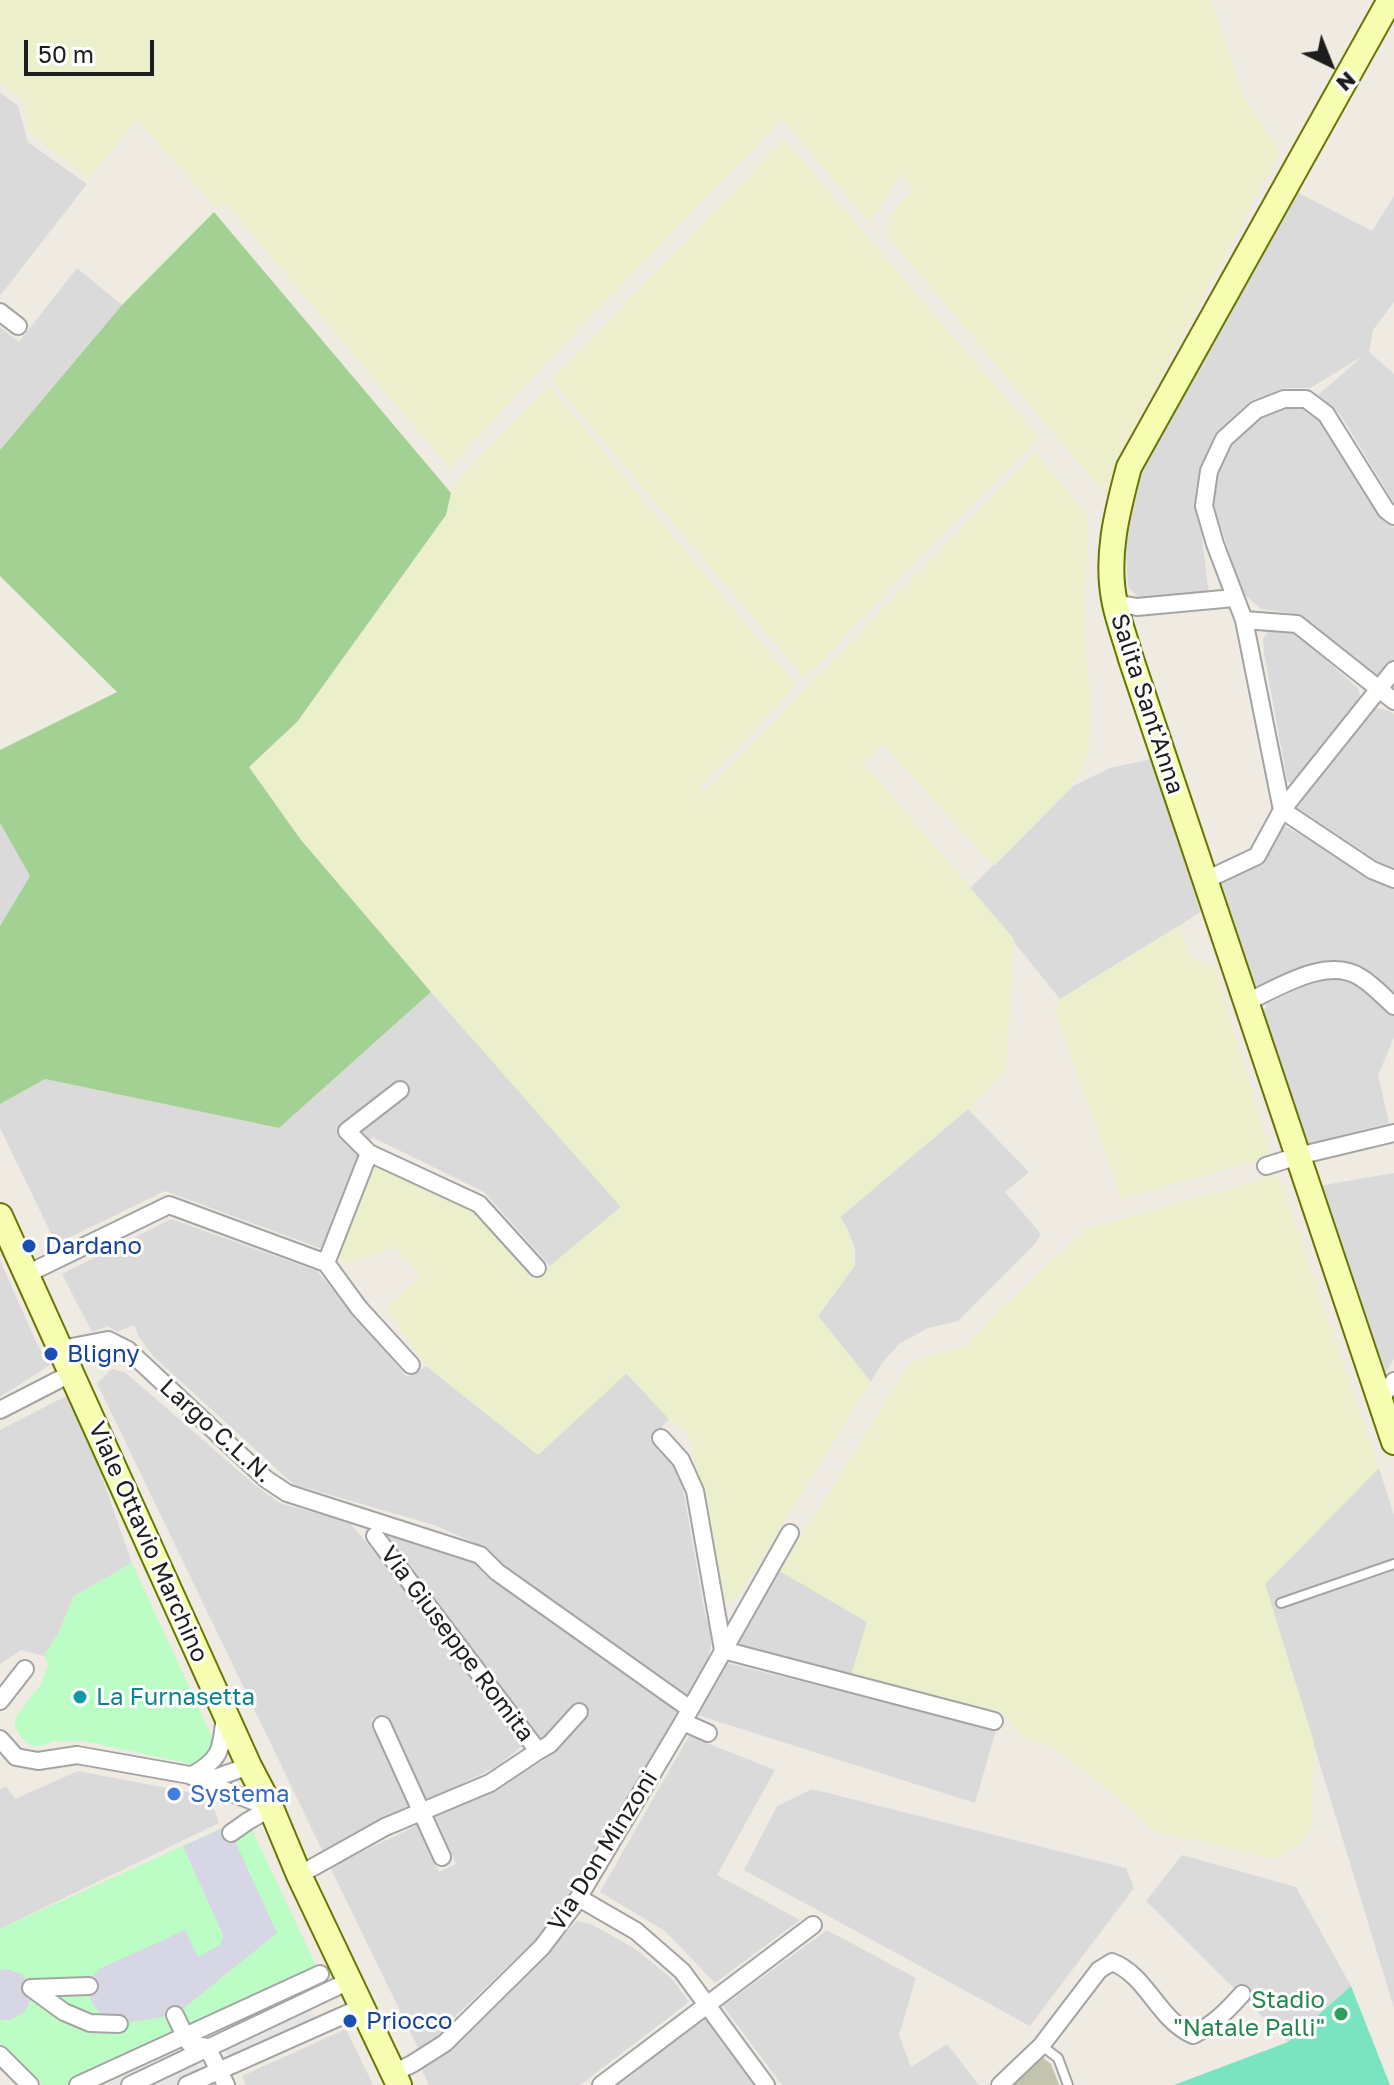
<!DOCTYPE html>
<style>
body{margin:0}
#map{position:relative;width:1394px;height:2085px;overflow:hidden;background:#efebe2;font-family:"Golos Text",sans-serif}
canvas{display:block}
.north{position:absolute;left:1290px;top:24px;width:80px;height:80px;-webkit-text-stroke:6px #fff;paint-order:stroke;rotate:137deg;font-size:22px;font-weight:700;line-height:32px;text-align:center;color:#1d1d1d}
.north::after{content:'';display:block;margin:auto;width:28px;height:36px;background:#1d1d1d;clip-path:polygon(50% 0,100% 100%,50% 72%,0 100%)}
.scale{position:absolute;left:24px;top:40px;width:130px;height:36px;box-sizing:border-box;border:4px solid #1d1d1d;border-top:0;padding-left:10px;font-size:24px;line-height:28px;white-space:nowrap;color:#1d1d1d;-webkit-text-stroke:6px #fff;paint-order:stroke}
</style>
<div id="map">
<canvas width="1394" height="2085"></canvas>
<div class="north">N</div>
<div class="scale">50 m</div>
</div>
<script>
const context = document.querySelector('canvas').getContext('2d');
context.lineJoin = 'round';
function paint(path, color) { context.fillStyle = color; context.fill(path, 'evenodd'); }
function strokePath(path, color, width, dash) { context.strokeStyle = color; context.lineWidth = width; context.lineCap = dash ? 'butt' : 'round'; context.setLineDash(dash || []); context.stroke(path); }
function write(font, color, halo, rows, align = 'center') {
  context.font = font + ' "Golos Text",sans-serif'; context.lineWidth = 6; context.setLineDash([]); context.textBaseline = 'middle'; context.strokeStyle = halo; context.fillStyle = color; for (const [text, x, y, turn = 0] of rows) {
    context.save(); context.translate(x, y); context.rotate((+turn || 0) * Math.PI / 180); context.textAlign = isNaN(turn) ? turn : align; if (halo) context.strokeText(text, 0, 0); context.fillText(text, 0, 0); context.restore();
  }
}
paint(new Path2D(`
 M0 92 18 106 28 142 87 184 0 296Z
 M1295 191 1372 231 1394 196V302L1373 330 1369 352 1394 374V503L1340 414 1318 395 1363 356 1310 388H1285L1250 401 1215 434 1202 469 1198 507 1209 594 1140 599 1128 587 1125 532 1136 473Z
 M77 268 122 305 0 450V327L19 342Z
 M1296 404 1320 421 1385 520 1394 528V661L1374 684 1290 613 1261 609 1243 593 1212 501 1216 471 1231 436 1261 412Z
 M1270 628 1293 631 1358 688 1360 695 1359 701 1293 785 1287 780 1264 653 1263 639Z
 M1375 708 1387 710 1394 714V874L1374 865 1293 807 1369 710Z
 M1151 759 1201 912 1060 999 970 888 1073 786 1110 768Z
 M0 823 30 876 0 926Z
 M1283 825 1372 875 1394 885V993L1382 982 1354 970 1262 989 1254 985 1222 884 1260 860Z
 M1334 977 1353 980 1394 1016V1038L1378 1075 1389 1123 1308 1144 1264 1017V1011L1267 1004 1317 980Z
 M431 992 621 1207 550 1266 484 1192 372 1137 360 1160 325 1250 165 1191 56 1244 0 1128V1104L45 1079 279 1128Z
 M968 1109 1029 1172 1005 1192 1041 1234 1035 1244 958 1321 928 1328 899 1344 881 1364 871 1382 818 1316 855 1265V1249L848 1230 840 1217Z
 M1394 1173V1359L1383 1377 1319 1186Z
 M171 1219 317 1271 407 1377 426 1366 538 1455 626 1373 669 1419 650 1440 676 1465 684 1495 706 1619 709 1622 711 1644 706 1671 686 1699 495 1564 482 1546 434 1525 293 1484 153 1356 139 1337 134 1325 117 1332 108 1326 92 1332 62 1274Z
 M0 1260 37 1344 50 1365 0 1397Z
 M112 1369 126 1373 256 1486 280 1503 350 1523 394 1576 523 1745 498 1766 426 1801 386 1716 371 1720 410 1807 322 1850 97 1383Z
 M74 1392 101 1450 94 1454 132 1563 74 1596 59 1632 44 1656 21 1650 0 1664V1430Z
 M1379 1468 1394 1515V2008L1265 1584Z
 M386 1534 474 1562 635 1682 679 1711 584 1878 554 1922 442 2029 446 2034 434 2044 419 2050 330 1867 418 1825 439 1872 456 1864 435 1816 499 1787 552 1755 590 1713 579 1703 541 1741Z
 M780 1571 867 1622 851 1676 737 1644Z
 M723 1662 996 1730 975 1803 694 1714Z
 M689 1736 775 1770 717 1875 800 1920 715 1983 665 1931 600 1892Z
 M78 1771 209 1796 219 1823 0 1929V1790L6 1786 15 1799Z
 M812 1789 1126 1868 1134 1888 1030 2026 744 1870 777 1806Z
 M1182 1855 1296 1887 1351 1986 1288 2042 1146 1901Z
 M577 1921 591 1924 637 1950 673 1980 689 2002 580 2085H429L420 2066 456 2046 458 2037 546 1954Z
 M827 1930 916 1978 899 2035 911 2067 947 2044 979 2085H782L723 2006Z
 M705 2017 756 2085H616L674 2040Z
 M346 2029 373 2085H246L242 2076Z`), '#dbdada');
paint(new Path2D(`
 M1042 2057 1051 2064 1059 2085H1013Z`), '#c3c4ad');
paint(new Path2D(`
 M0 0H1211L1244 97 1280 151 1116 463 1107 496 889 237V216L913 190 901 175 870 223 783 119 537 372 450 468 227 204 217 208 137 120 89 179 29 131 23 100 0 82Z
 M784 139 1039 437 893 585 805 678 552 380Z
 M549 386 796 685 700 787 704 793 1035 452 1087 515 1088 547 1083 621 1090 692 1089 754 1073 786 994 866 884 745 863 762 1014 939 1006 1072 968 1109 840 1217 848 1230 855 1265 818 1316 871 1382 737 1598 730 1603 722 1596 689 1435 669 1419 627 1373 538 1455 426 1366 386 1308 421 1276 396 1247 346 1264 336 1257 374 1162 475 1210 533 1280 621 1207 431 992 301 840 249 767 297 722 446 515 453 485Z
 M1179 926 1191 958 1215 967 1271 1156 1122 1199 1055 1011 1060 999Z
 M1278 1175 1379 1468 1265 1584 1314 1742 1312 1827 1299 1846 1275 1859 1153 1831 1134 1811 1057 1750 1021 1736 1005 1714 851 1676 867 1622 780 1571 911 1362 965 1346 1002 1308 1086 1229Z`), '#ebefcc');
paint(new Path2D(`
 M214 212 451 493 446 515 297 722 249 767 301 840 431 992 279 1128 45 1079 0 1104V926L30 876 0 823V750L117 692 0 576V450L122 305Z`), '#a3d194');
paint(new Path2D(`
 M132 1563 211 1734C216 1750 208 1762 191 1764L84 1741H54L42 1746H31L23 1739 15 1727V1718L41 1684 48 1664 44 1656 59 1632 74 1596Z
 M246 1817 324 1982 102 2085H42L0 2043V1929Z`), '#bbfdc4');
paint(new Path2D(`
 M1351 1986 1390 2085H1174L1288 2042Z`), '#7ae4c0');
paint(new Path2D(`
 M311 1988 314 1994 306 1999 324 2035 241 2070 235 2058 230 2060 223 2044 194 2057 207 2085H106Z`), '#e5e5e5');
paint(new Path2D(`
 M228 1826 277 1933 175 2015 119 2024 103 2015 94 2006 89 1996 92 1978 99 1969 185 1930 198 1957 220 1945 223 1939 222 1933 183 1846Z
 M7 1969 22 1974 31 1988 32 1997 25 2012 10 2020H2L0 2019V1970Z`), '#d7d6e5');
const lane = new Path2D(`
 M1281 1603 1394 1564
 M1042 2046 1058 2058 1068 2085`);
const street = new Path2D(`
 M0 312 18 326
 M1115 603 1137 607 1234 598
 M1244 620 1297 624 1394 701
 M1394 670 1282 810 1372 870 1394 879
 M1206 880 1257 856 1282 810 1244 620 1215 544 1204 506 1209 471 1224 439 1256 410 1284 399H1306L1326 414 1386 510 1394 516
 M1247 1002C1278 988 1326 956 1360 977 1372 984 1383 996 1394 1006
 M400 1090 347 1131 369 1153 479 1204 537 1268
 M1266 1166 1298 1156 1394 1133
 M326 1263 369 1153
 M27 1274 169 1205 326 1263 359 1308 411 1365
 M61 1349 108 1340 128 1350 266 1479 287 1493 480 1555 497 1572 690 1709
 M1380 1399 1394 1381
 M0 1410 72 1373
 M661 1438 681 1460 695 1491 723 1650 994 1721
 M0 1701 25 1669
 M683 1722 708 1733
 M382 1725 442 1857
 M0 1739 16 1757 38 1761 77 1755 212 1779 249 1766
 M538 1751 550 1744 579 1712
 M191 1776C223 1758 221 1749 225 1714
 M198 1780 271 1808
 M231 1833 248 1821 271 1808
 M299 1875 385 1827 490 1783 538 1751 375 1536
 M579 1898 636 1931 682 1971 766 2085
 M31 1988 64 2012 90 2023 119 2024
 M31 1988 89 1986
 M175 2015 185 2036 320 1974
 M0 2055 30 2085
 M393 2073 412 2064 445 2043 542 1947 574 1905 683 1722 790 1533
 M78 2085 185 2036 190 2044 207 2047 226 2085
 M130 2085 349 1981
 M187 2085 362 2007
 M601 2085 813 1925
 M1000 2085 1041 2046 1099 1970 1112 1962C1148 1976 1157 2019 1193 2035 1213 2025 1227 2011 1242 1994`);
const secondary = new Path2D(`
 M1390 0 1129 467C1117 512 1105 558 1115 604 1119 623 1126 641 1131 659L1394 1442
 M0 1216 249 1766 271 1808 299 1875 399 2085`);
strokePath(lane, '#a4a4a4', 12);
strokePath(street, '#a4a4a4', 20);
strokePath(secondary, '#657800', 28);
strokePath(lane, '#fff', 8);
strokePath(street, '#fff', 16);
strokePath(secondary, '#f6feb2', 24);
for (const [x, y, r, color] of [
 [29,1246,8,"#1a4fb4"],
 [51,1354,8,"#1a4fb4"],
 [80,1697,8,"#0f9aa8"],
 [174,1794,8,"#3f7fe0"],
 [1341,2014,8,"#2e9e5b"],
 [350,2021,8,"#1a4fb4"]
]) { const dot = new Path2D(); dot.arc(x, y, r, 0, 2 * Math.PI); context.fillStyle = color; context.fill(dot); strokePath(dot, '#fff', 3); }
write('24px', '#1d1d1d', '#fff', [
 ["Salita Sant'Anna",1147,704,72],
 ["Largo C.L.N.",216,1431,42],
 ["Viale Ottavio Marchino",148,1542,66],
 ["Via Giuseppe Romita",457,1644,53],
 ["Via Don Minzoni",603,1851,-58]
]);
write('24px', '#164399', '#fff', [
 ["Dardano",45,1246],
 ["Bligny",67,1354],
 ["Priocco",366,2021]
], 'left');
write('24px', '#0d838f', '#fff', [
 ["La Furnasetta",96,1697]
], 'left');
write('24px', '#366cbe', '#fff', [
 ["Systema",190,1794]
], 'left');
write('24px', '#27864d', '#fff', [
 ["Stadio",1325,2000],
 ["\"Natale Palli\"",1325,2028]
], 'right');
</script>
